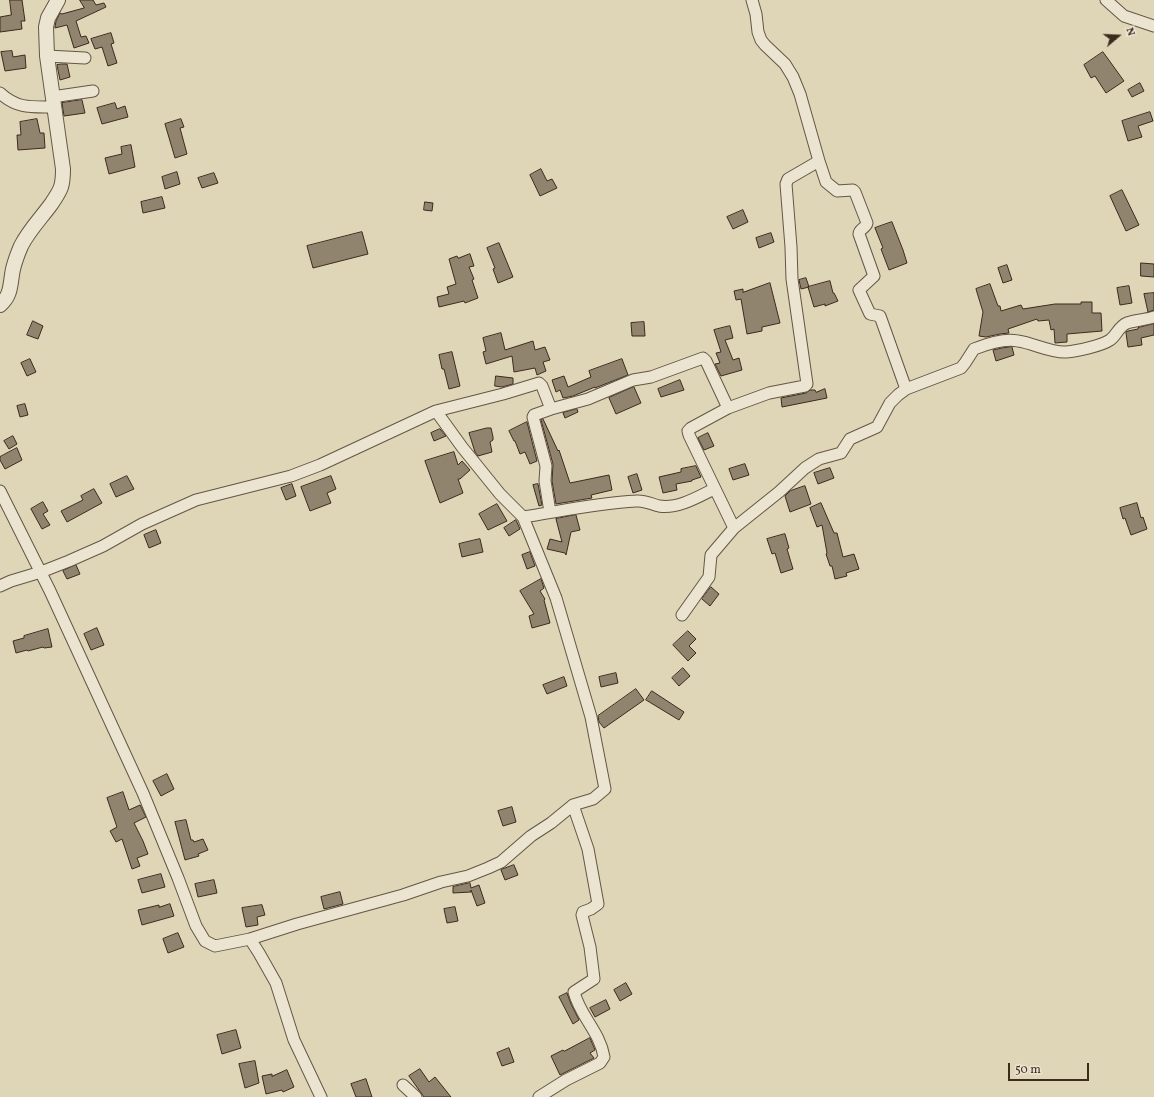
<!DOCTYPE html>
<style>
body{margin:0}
#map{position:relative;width:1154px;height:1097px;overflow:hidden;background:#ded6b7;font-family:Vollkorn,serif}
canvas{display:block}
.north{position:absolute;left:1098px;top:16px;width:40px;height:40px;-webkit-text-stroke:3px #eae4d0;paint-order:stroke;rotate:71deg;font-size:11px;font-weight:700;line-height:16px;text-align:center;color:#3c2b1f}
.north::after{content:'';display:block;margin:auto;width:14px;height:18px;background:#3c2b1f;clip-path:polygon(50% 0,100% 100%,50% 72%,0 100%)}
.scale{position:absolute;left:1008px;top:1063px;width:81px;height:18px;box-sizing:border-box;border:2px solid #3c2b1f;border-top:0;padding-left:5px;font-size:12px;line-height:14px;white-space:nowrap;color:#3c2b1f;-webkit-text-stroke:3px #eae4d0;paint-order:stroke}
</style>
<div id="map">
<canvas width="1154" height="1097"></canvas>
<div class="north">N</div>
<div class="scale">50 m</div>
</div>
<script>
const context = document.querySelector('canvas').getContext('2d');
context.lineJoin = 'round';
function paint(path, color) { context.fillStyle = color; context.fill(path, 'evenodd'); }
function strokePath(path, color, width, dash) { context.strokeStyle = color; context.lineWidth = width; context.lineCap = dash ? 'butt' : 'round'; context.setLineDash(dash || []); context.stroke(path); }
const building = new Path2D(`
 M10 0H22L25 21H21L22 29 0 32V17L11 15Z
 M80 0H93L96 5 104 3 106 7 76 21 81 37 86 36 89 43 74 48 67 25 55 28V27L56 21 60 13 62 14 84 8Z
 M111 33 114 43 111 44 117 63 108 66 102 47 95 49 91 39Z
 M12 51 13 57 25 55 26 68 5 71 1 52Z
 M1103 52 1124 81 1106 93 1095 76 1091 78 1084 65Z
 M62 64H67L70 77 60 80 57 65Z
 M1140 83 1144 91 1132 97 1128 90Z
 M82 100 85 113 64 116 62 103Z
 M115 103 117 109 125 106 128 117 102 124 97 108Z
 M1150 112 1153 121 1138 126 1142 137 1128 141 1122 121Z
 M37 119 40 133H44L45 148 18 150 17 135H21L20 122Z
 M181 119 184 127 180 128 187 154 175 158 165 124Z
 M131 145 135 167 109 174 105 158 122 154 121 147Z
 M541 169 547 181 552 179 557 188 540 196 530 175Z
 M177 172 180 184 165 189 162 177Z
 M214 173 218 183 202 188 198 178Z
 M1122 190 1139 225 1126 231 1110 196Z
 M162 197 165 208 143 213 141 202Z
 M425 202 433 203 432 211 424 210Z
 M743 210 748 222 733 229 727 217Z
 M892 222 903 250 907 263 889 270 881 249 883 248 875 228Z
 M362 232 368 254 313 268 307 246Z
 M771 233 774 242 759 248 756 238Z
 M499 243 513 277 498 283 493 269 495 268 487 248Z
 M470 254 474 266 469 267 474 279 472 280 478 298 465 303 464 301 439 307 437 297 449 294 447 287 456 284 449 259 457 256 458 258Z
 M1141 263 1154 264V277L1141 276Z
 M1007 265 1012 280 1003 283 998 268Z
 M806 278 809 287 801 289 799 280Z
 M830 281 833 293H834L838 301 825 306V304L814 307 808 287Z
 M770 283 780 323 762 327V331L747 334 741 299 736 300 734 291 743 289V292Z
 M990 284 998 306H1000L1001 311 1021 305 1023 309 1055 304H1081V302H1092V313H1101L1102 331 1067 334V342L1055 343 1054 329 1051 330 1049 320 1038 321 1037 319 1008 329 1009 333 1000 334 986 337 979 336 983 312 976 289Z
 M1129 286 1132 303 1120 305 1117 288Z
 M1154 293V310L1148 312 1144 294Z
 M33 321 43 326 38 339 27 335Z
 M644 322 645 336H632L631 323Z
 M1154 324V335L1141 338 1142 345 1128 347 1126 333V332L1128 331 1138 329V328Z
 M730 326 733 338 725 340 733 360 739 358 742 370 721 376 715 364 720 363 716 353 721 352 714 330Z
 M501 333 505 350 533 341 535 350 545 347 550 360 543 362 546 371 537 375 535 368 514 372 512 356 486 364 483 352 486 351 483 338Z
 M1012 347 1014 355 996 361 993 350 1002 348Z
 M452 352 460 386 449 389 444 369H442L439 355Z
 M30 359 36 372 27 376 21 363Z
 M622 359 628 375 595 388V387L573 396 563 398 560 390 556 392 552 380 564 376 568 387 591 377 589 371Z
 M496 376 513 378V384L502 387 495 386Z
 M680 380 684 390 661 397 658 389Z
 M634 387 641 403 616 414 609 398Z
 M825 389 827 398 782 407 781 398 806 393 810 390H815L816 392Z
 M25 404 28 415 20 417 17 406Z
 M577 409 578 412 565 418 563 413Z
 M543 419 558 451 559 450 570 483 609 475 612 490 591 495 592 498 556 504 552 481 553 464 541 420Z
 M527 422 537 461 530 464 525 452 520 454 515 441H514L509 431Z
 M487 428H491L493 437V440L490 442 492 452 478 456 475 452 469 433Z
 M440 429 446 436 434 441 431 433Z
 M708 433 714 446 704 450 698 438Z
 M13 436 17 444 9 449 4 441Z
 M17 448 22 460 5 469 0 460V457Z
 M454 452 458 465 462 461 470 470 460 479H458L463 493 440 503 425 461Z
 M745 464 749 475 733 480 729 469Z
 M696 466 701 477 692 480V481L676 484 677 490 663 493 659 477 681 472V469Z
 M830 468 834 478 818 484 814 473Z
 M637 474 642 490 633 493 628 477Z
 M127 476 134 489 116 497 110 484Z
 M331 476 336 489 327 493 331 503 310 511 301 487Z
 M292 484 296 496 286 500 281 488Z
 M538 484 542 505 539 506 533 485Z
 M805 486 811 504 790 512 785 496 790 491Z
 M94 489 102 503 67 522 61 511 83 500 81 496Z
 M43 502 48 511 43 514 50 525 42 529 31 509Z
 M821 503 834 533H837L843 557 854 554 859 569 846 573 847 576 835 579 832 566H830L826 554 827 553 822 525 817 527 810 508Z
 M1137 503 1141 518 1143 517 1147 529 1131 535 1125 518 1123 519 1120 508Z
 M497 504 507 521 488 530 479 514Z
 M576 515 580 530 571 532 566 555 565 553 547 549 550 539 562 542 556 519Z
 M516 520 520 529 509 536 504 528Z
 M156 530 161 543 149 548 144 535Z
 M785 534 789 548 787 549 793 569 781 573 775 553 772 554 767 539Z
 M480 539 483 552 462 557 459 544Z
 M530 552 535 566 527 569 522 555Z
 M76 565 80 574 67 579 63 571Z
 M541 579 544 588 540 591 545 599 544 600 550 623 532 628 529 616 534 614 520 591Z
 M711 587 719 594 710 606 702 599Z
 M97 628 104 645 91 650 84 634Z
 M48 629 52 647 44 648 43 647 28 651 27 650 16 653 13 641 24 638V636Z
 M688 631 696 639 689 646 696 653 688 661 673 645Z
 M683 668 690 676 679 686 672 678Z
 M616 673 618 683 601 687 599 677Z
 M564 677 567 686 547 694 543 685Z
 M636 689 644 700 604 728 599 722 598 716Z
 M652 691 684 712 679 720 646 700Z
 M167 774 174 789 161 796 153 781Z
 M123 792 129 810 140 805 146 817 134 823 143 841 148 854 137 858 140 866 132 869 122 839 116 842 110 831 117 827 107 798Z
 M512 807 516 822 503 826 498 811Z
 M186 820 191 840H193L194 842 203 839 208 850 198 854 199 856 185 860 175 822Z
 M514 865 518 875 505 880 501 870Z
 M161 874 165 887 142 893 138 880Z
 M214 880 217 893 198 897 195 884Z
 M470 883 471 888 479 885 485 903 477 906 471 890V892L453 893V887Z
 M340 892 343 904 324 909 321 897Z
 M170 904 174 916 142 925 138 910 159 905V907Z
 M262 905 265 915 257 917 258 925 246 927 242 908Z
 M455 907 458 921 447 923 444 909Z
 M178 933 184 947 168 953 163 939Z
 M626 983 632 994 620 1001 614 990Z
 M567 993 571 1004 579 1020 573 1024 559 997Z
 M606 1000 610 1009 595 1017 590 1008Z
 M236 1030 241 1048 222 1054 217 1035Z
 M590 1038 595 1050 590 1053 594 1058 560 1075 551 1056 563 1050 564 1051Z
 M509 1048 514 1062 502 1066 497 1053Z
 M255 1061 259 1083 245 1088 239 1064Z
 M420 1069 429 1082 435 1077 451 1097H424L409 1076Z
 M287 1070 294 1087 283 1092 282 1090 266 1094 262 1076 272 1074V1076Z
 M366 1079 372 1097H356L351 1084Z`);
paint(building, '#90846e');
strokePath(building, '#3c2b1f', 1);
const minor = new Path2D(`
 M752 0 756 14 758 32 761 40 765 45 785 64 793 77 800 94 819 161 826 182 837 191 853 190 855 192 867 223C866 228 859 229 859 234L874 276 859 290 870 314 880 316 906 389
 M1106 0 1124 16 1154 26
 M47 56 85 58
 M0 93C17 109 32 107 54 107
 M52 97 93 91
 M0 491 50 591 143 793 178 878 196 926 205 941 215 946 250 939 259 953 276 983 294 1040 321 1097
 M550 512 545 481 546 466 533 417 534 415 551 409
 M523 517C561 511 598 503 636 501 644 500 651 504 659 506 678 509 698 497 714 489
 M734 528 689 435 688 431 691 428 728 408 769 393 805 386 807 384 792 279 791 247 786 184 788 179 819 161
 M0 586 11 581 41 572 69 561 103 546 142 524 196 500 291 476 320 465 436 411
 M682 615 709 577 711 555 734 528 779 492 805 468 819 459 841 453 850 439 877 427 890 403 898 395 906 389 961 368 965 363 974 349C987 344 1004 338 1018 341 1033 343 1051 353 1066 352 1077 351 1101 346 1110 340 1117 335 1118 327 1127 323 1136 320 1145 320 1154 317
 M250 939 297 924 403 895 441 882 468 876 488 868 501 862 531 836 551 823 573 805
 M403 1085 416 1097
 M539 1097 566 1080 600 1063 604 1057C600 1032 580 1016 574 992L594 979 590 947 582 915 583 912 591 909 598 904 588 849 573 805 593 799 605 789 591 717 556 598 523 517 500 494 462 447 436 411 503 394 539 383 542 386 551 409 588 399 633 380 651 377 703 358 706 361 728 408`);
const tertiary = new Path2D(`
 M0 305C12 295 10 283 13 269 15 261 18 253 21 246 29 230 42 217 52 203 55 198 59 193 61 187 63 181 63 175 63 169L47 56 46 27 48 18 58 0`);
strokePath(minor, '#645645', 13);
strokePath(tertiary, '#645645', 16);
strokePath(minor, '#eae4d0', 11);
strokePath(tertiary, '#eae4d0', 14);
</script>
